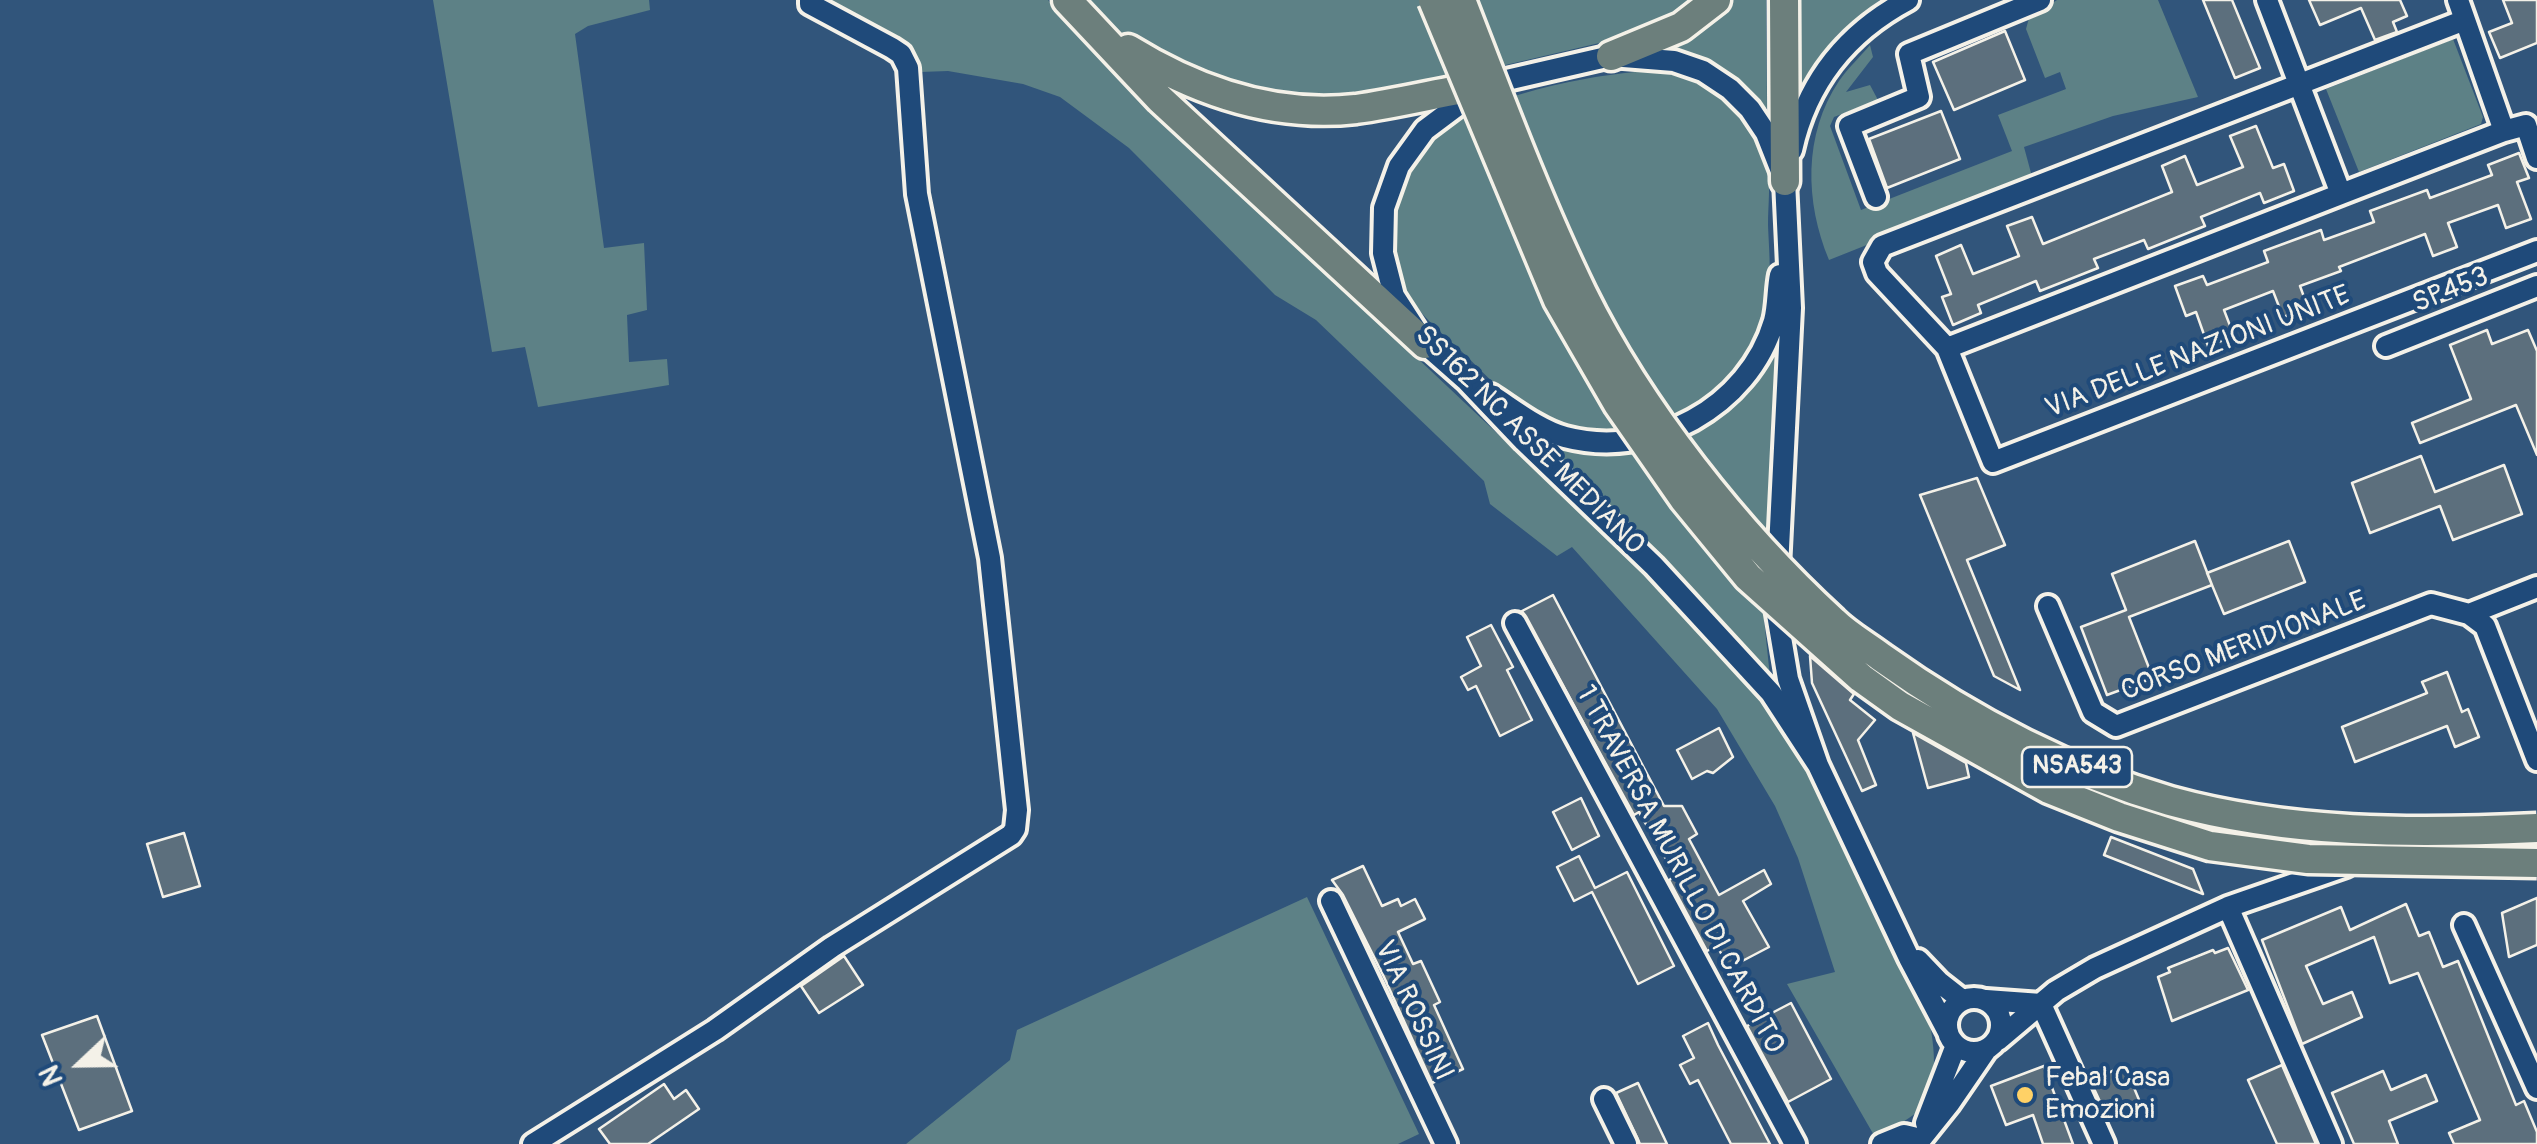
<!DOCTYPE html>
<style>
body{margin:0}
#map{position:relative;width:2537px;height:1144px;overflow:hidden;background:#31557b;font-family:Pangolin,sans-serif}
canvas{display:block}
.north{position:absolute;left:30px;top:1014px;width:100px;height:100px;-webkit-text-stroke:8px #1f4a7a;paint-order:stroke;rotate:248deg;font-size:28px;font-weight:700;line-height:40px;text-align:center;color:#f4f1e8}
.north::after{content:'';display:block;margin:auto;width:35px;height:45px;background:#f4f1e8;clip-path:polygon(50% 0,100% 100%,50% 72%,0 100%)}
</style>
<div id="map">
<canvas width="2537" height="1144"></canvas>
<div class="north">N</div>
</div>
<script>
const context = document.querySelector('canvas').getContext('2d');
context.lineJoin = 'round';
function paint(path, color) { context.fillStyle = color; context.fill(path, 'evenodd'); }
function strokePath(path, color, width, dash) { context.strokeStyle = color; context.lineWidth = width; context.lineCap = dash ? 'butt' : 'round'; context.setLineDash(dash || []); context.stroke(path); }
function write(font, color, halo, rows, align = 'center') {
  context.font = font + ' Pangolin,sans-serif'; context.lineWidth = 8; context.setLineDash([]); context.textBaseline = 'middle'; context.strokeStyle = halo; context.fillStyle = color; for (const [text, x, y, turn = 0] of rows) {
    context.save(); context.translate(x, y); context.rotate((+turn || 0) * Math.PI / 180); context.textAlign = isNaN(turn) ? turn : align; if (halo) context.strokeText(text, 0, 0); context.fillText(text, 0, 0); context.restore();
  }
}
paint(new Path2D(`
 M433 0H649L650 10 588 26 575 34 604 248 644 243 647 310 627 315 629 362 667 359 669 385 538 407 525 347 492 352Z
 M832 0H1048L1101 60 1674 600 1762 695 1792 743 1926 1009C1934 1035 1942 1091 1918 1111 1906 1122 1889 1129 1875 1137L1787 984 1835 972 1798 858 1775 806 1717 709 1572 547 1557 556 1490 504 1484 481 1316 320 1275 295 1129 148 1060 97 1023 84 948 71 920 72 916 54 907 42 835 5Z
 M1082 0H1704L1642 33 1369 97 1303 100 1246 92 1158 58 1112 27Z
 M1729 0H1766L1767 108 1763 109C1740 75 1704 56 1665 49L1664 46Z
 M1795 0H1880L1836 36 1798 91Z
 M2057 0H2158L2198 97 2113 116 2024 147 2031 173 2025 182 1829 260C1805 202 1803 135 1839 81 1848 68 1860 57 1870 45L1873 57 1846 92 1870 85 1878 100 1834 117 1830 126 1861 210 2012 151 1998 115 2066 89 2060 72 2045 78 2026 29 2029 18Z
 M2453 39 2483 117 2481 124 2359 172 2326 89Z
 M1662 70C1710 80 1759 111 1767 164 1771 183 1768 205 1768 225 1769 253 1773 287 1764 315 1732 416 1620 461 1527 409 1502 395 1480 368 1459 349 1414 308 1385 282 1393 216 1397 185 1413 151 1438 132 1486 94 1601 72 1662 70Z
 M1775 336H1782L1764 619 1770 677 1692 588 1534 441 1537 438C1599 464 1677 460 1727 408 1746 388 1760 359 1775 336Z
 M1307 897 1419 1134 1398 1144H906L1010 1060 1017 1030Z`), '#5d8186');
const building = new Path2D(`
 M2203 0H2232L2260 68 2235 78Z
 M2309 0H2400L2407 16 2393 22 2397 32 2375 40 2361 8 2320 25Z
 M2503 0H2537V43L2500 58 2489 32 2512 23Z
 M2005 31 2025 80 1954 110 1933 62Z
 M1941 111 1960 159 1887 188 1869 139Z
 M2256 126 2273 168 2284 164 2294 191 2264 203 2260 193 2201 217 2205 226 2148 249 2144 240 2094 259 2098 268 2040 291 2036 281 1978 305 1981 313 1953 325 1942 297 1951 294 1936 256 1961 245 1973 274 2019 256 2007 226 2032 217 2043 244 2172 192 2162 166 2185 156 2197 185 2243 167 2230 136Z
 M2519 153 2529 178 2517 182 2531 219 2506 228 2498 205 2448 223 2457 247 2433 256 2425 234 2339 267 2341 271 2300 286 2308 308 2283 317 2273 291 2224 310 2234 336 2208 346 2196 312 2186 316 2175 286 2203 276 2207 285 2268 262 2264 251 2321 230 2324 240 2374 222 2370 211 2427 190 2430 198 2492 175 2488 165Z
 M2487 330 2492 344 2528 330 2537 351V455L2516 405 2420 443 2412 423 2471 399 2450 345Z
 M2421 456 2435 492 2504 465 2522 514 2453 540 2440 506 2370 533 2352 483Z
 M1977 478 2005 545 1967 560 2020 690 1994 676 1920 495Z
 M2195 541 2212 585 2129 617 2153 678 2107 695 2081 627 2126 610 2112 574Z
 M2289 541 2305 582 2224 614 2207 573Z
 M1553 595 1664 806H1682L1697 834 1689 839 1719 895 1764 870 1771 884 1743 901 1769 947 1729 968 1717 946 1707 951 1669 880 1676 876 1639 812 1634 815 1522 611Z
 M1491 625 1513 667 1507 670 1532 720 1500 736 1476 686 1468 690 1461 677 1481 666 1467 637Z
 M1810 656 1854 694 1850 700 1875 720 1858 740 1876 785 1862 791 1812 683Z
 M2447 672 2462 712 2468 709 2479 737 2455 747 2447 726 2355 762 2342 727 2427 693 2422 682Z
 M1719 728 1733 757 1713 773 1707 771 1692 779 1677 750Z
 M1913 733 1966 763 1969 777 1928 788Z
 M1581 798 1599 836 1572 850 1553 812Z
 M184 833 200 886 163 897 147 844Z
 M2111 837 2193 869 2203 894 2104 855Z
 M1579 856 1595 888 1627 872 1674 966 1638 984 1592 892 1574 901 1557 867Z
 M1363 866 1382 906 1398 899 1401 906 1415 899 1425 919 1398 932 1413 964 1421 961 1440 1002 1434 1005 1463 1069 1432 1083 1384 977 1343 895 1332 880Z
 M2537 898V945L2509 957 2502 913Z
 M2406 904 2419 936 2429 932 2443 967 2458 961 2516 1105 2524 1101 2537 1132V1144H2454L2449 1133 2480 1120 2418 973 2390 983 2374 937 2306 966 2323 1004 2352 992 2362 1017 2302 1044 2262 940 2341 907 2350 930Z
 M2228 948 2248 990 2172 1021 2158 977 2170 972 2168 968 2213 950 2215 953Z
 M844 956 863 985 819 1013 801 986Z
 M1791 1003 1831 1079 1788 1102 1747 1026Z
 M97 1016 132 1111 79 1130 42 1035Z
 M1708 1023 1718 1045 1770 1144H1731L1698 1080 1690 1084 1680 1065 1694 1058 1683 1036Z
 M2282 1065 2316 1144H2277L2248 1080Z
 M2044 1066 2073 1144H2043L2033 1115 2006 1125 1991 1086Z
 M2125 1066 2142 1107 2109 1121 2090 1080Z
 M2383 1071 2391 1090 2426 1075 2437 1101 2389 1121 2398 1144H2354L2332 1093Z
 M1638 1083 1667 1144H1640L1616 1093Z
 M664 1084 674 1099 686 1090 699 1109 648 1144H610L599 1129Z`);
paint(building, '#5c6f7d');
strokePath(building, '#f4f1e8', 2.5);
const minor = new Path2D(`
 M2267 0 2341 194 1947 348 1993 462 2537 251
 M2458 0 2504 131 2526 125 2537 158
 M1792 150C1807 82 1846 33 1908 0
 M2341 194 2504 131
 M1876 197 1849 126 1919 97 1909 54 2040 0
 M2386 346 2537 286
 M1947 348 1877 273 1873 262 1882 246 2465 20
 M1491 395C1513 409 1539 430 1565 437 1652 460 1749 407 1774 321 1778 306 1777 289 1780 275
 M2048 606 2093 712 2116 726 2431 604 2469 614 2485 626 2537 760
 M2469 614 2537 587
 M1515 623 1795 1144
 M1818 765 1771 693 1654 566 1524 441 1467 381 1425 344 1394 296 1383 253 1384 208 1399 166 1425 130 1485 85 1611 56 1674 61 1703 71 1730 89 1750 109 1766 133 1785 181 1791 308 1776 608 1788 679 1818 765 1909 958 1948 1032
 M1331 901 1446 1144
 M2228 907 2331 1144
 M2464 925 2537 1088
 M1918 960 1939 982 1962 1000
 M1947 1025a27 27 0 1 1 54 0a27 27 0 1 1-54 0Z
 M1986 1000 2041 1004
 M2041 1004 2104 1144
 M1998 1040 2056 991 2095 968 2228 907 2346 866
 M1604 1099 1626 1144
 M1926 1123 1956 1045
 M1921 1139 1949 1104 1986 1050
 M533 1144 715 1030 832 947 1011 835 1015 829 1017 810 990 558 917 194 908 68 901 54 892 48 810 4V0
 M1882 1144 1904 1135 1921 1139`);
const highway = new Path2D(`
 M1067 0 1160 99 1425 344
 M1784 0 1785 181
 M1128 49C1196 91 1274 118 1356 109 1399 103 1442 92 1485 85
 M1611 56 1681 27 1716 0`);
strokePath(minor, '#f4f1e8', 28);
strokePath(highway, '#f4f1e8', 35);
strokePath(minor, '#1f4a7a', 20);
strokePath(highway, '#6c7f7c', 28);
const highwayBridge = new Path2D(`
 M1433 0 1558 300 1618 404 1684 499 1748 577 1861 678 1900 706 2049 789 2119 817 2210 846 2308 859 2537 863
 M1461 0C1499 98 1536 198 1582 293 1639 409 1737 533 1833 621 1847 635 1865 645 1881 657 1968 719 2067 771 2170 801 2290 834 2414 834 2537 828`);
strokePath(highwayBridge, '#f4f1e8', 35, []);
strokePath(highwayBridge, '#6c7f7c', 28);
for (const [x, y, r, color] of [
 [2025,1095,10,"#ffd166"]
]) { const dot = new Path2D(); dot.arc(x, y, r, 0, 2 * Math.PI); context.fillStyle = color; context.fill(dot); strokePath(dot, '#1f4a7a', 4); }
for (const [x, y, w] of [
 [2077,767,110]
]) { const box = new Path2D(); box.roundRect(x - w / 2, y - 20, w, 40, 8); context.fillStyle = '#1f4a7a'; context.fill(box); strokePath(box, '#f4f1e8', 2.5); }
write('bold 25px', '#f4f1e8', null, [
 ["NSA543",2077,767]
]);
write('28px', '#f4f1e8', '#1f4a7a', [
 ["SP453",2451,291,-22],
 ["VIA DELLE NAZIONI UNITE",2198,353,-21],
 ["SS162 NC ASSE MEDIANO",1529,441,45],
 ["CORSO MERIDIONALE",2244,647,-21],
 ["1 TRAVERSA MURILLO DI CARDITO",1679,870,62],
 ["VIA ROSSINI",1413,1011,65]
]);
write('28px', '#f4f1e8', '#1f4a7a', [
 ["Febal Casa",2045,1079],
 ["Emozioni",2045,1111]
], 'left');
</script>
